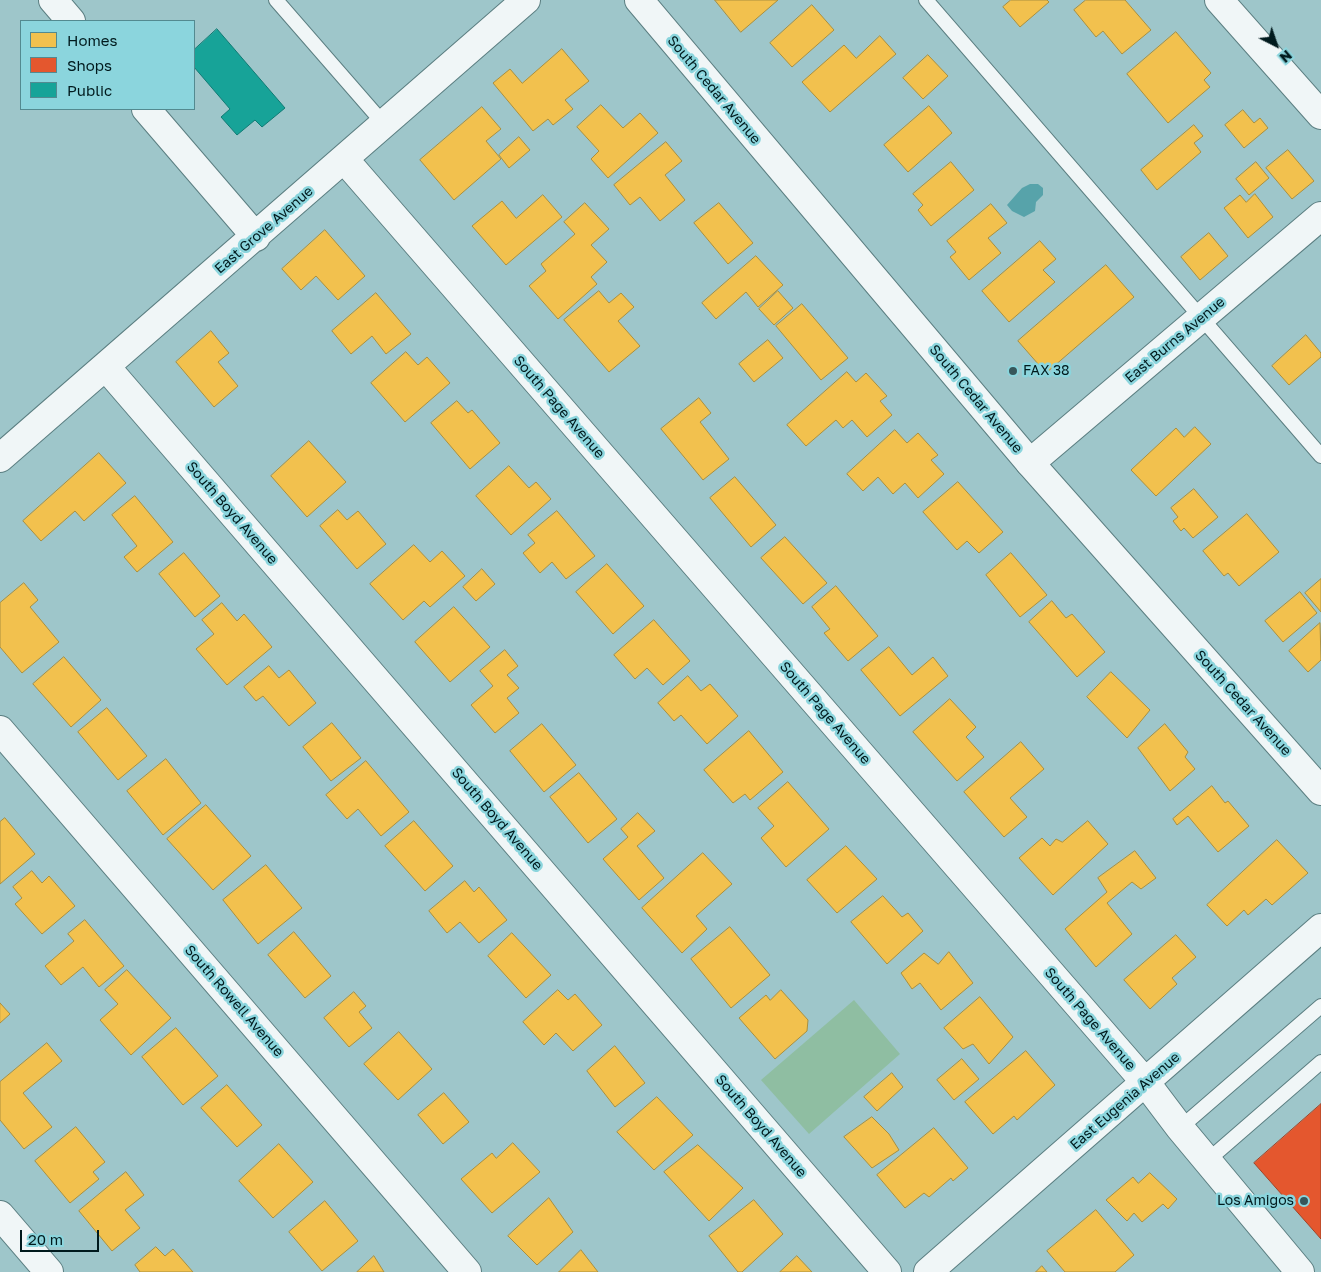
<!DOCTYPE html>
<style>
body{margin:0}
#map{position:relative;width:1321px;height:1272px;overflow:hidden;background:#9ec6ca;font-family:"Golos Text",sans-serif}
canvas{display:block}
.legend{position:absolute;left:20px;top:20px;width:175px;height:90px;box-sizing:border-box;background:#8bd5dd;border:1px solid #538a90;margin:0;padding:6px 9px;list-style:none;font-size:15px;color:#001a1d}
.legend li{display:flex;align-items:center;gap:10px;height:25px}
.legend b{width:25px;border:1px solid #538a90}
.north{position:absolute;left:1251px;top:20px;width:50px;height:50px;-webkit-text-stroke:4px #8bd5dd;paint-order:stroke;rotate:139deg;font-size:14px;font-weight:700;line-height:20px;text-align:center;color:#001a1d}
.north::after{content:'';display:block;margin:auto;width:18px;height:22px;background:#001a1d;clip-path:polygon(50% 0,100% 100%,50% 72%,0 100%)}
.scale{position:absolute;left:20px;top:1230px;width:79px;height:22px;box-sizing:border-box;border:2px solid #001a1d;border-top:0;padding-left:6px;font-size:15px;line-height:18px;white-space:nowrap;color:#001a1d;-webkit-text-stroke:4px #8bd5dd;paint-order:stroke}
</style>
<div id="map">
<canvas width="1321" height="1272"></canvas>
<ul class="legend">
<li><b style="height:14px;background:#f2c14e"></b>Homes</li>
<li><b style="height:14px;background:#e4572e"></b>Shops</li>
<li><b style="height:14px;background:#17a398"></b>Public</li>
</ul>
<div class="north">N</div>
<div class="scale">20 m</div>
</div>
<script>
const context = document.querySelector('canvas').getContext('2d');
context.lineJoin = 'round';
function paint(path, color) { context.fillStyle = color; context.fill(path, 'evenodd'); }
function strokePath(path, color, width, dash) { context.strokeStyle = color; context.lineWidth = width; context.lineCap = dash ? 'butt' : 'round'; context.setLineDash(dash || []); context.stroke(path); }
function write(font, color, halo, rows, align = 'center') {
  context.font = font + ' "Golos Text",sans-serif'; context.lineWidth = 5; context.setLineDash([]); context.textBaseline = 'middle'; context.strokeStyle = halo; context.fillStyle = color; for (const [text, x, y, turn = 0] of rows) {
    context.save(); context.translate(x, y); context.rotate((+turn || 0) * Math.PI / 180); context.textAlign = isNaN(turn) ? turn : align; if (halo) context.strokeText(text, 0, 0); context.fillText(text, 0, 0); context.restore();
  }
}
paint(new Path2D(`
 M854 1000 900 1054 809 1134 761 1080Z`), '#8fbea2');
paint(new Path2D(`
 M1030 184H1038L1043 188V195L1036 202 1035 211 1024 217 1012 211 1007 205 1022 188Z`), '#57a3aa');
const homes = new Path2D(`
 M715 0H778L741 32Z
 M1011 0H1047L1049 2 1020 27 1003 7Z
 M1086 0H1125L1151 30 1122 54 1103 31 1096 37 1074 10Z
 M812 5 834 30 792 67 770 43Z
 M1176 32 1211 73 1204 80 1210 87 1168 123 1127 74Z
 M880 36 896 54 830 112 802 82 844 45 856 58Z
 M562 49 589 81 565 100 573 109 553 125 548 119 533 131 493 83 510 69 522 83Z
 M928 55 948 76 923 99 903 78Z
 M601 105 623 128 640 113 658 133 608 178 591 159 599 151 577 127Z
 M929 106 952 133 908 172 884 145Z
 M482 107 501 129 486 141 501 159 454 200 420 160Z
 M1243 110 1254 123 1260 118 1268 128 1244 148 1225 125Z
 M1194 125 1203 136 1194 143 1201 152 1157 190 1141 170Z
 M519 137 530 150 509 168 499 155Z
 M666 142 682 161 665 175 685 200 660 221 640 197 630 205 614 185Z
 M1288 150 1314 181 1292 199 1266 168Z
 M951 162 974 190 931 226 918 210 923 205 913 194Z
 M1256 162 1269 178 1249 195 1236 179Z
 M1255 194 1273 217 1248 238 1224 208 1240 195 1246 202Z
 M543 195 562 217 506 265 472 226 502 201 516 218Z
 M585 203 609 229 591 245 607 262 591 277 597 284 558 319 529 286 546 271 541 264 575 234 564 222Z
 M719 203 753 243 728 264 694 223Z
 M991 204 1007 223 988 238 1001 253 969 280 950 257 956 252 947 241Z
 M325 230 365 276 338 300 316 276 301 290 282 269Z
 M1209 233 1228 256 1200 280 1181 257Z
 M1040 241 1056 259 1043 270 1055 282 1009 322 982 291Z
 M756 256 783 285 758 307 746 292 716 319 702 303Z
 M1106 265 1134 297 1046 373 1018 341Z
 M599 291 609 303 621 293 634 307 618 321 640 346 609 372 564 320Z
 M778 291 793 308 774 325 759 309Z
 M376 293 411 334 386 354 372 336 351 354 332 331Z
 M802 304 848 358 821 380 776 326Z
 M211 331 229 353 218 362 238 386 214 407 176 362Z
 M1306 335 1321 353V357L1289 385 1272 366Z
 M768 340 783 358 754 382 739 364Z
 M406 352 418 365 427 357 450 383 405 422 371 383Z
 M847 372 856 382 866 373 887 396 880 401 892 415 867 437 852 420 843 428 836 420 806 446 787 425Z
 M699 398 711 413 700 422 729 459 703 480 661 429Z
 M457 401 468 413 472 410 500 443 470 469 431 423Z
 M1195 427 1211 444 1156 496 1131 470 1176 428 1184 437Z
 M895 430 907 443 918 433 938 455 931 460 944 474 918 498 905 483 893 494 878 477 863 491 847 474Z
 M309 441 346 482 307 517 271 476Z
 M99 453 126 483 84 521 75 511 41 541 23 521Z
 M509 466 529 488 536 482 551 499 511 535 476 496Z
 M735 477 776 525 751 547 710 498Z
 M958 482 1003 532 979 553 967 541 957 550 923 512Z
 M1194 489 1218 517 1193 538 1184 528 1181 531 1173 521 1178 517 1171 508Z
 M135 496 173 542 137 572 124 557 137 546 112 515Z
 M338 510 347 520 358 511 386 544 357 569 320 526Z
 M557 511 595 556 566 579 552 562 540 573 523 553 535 543 528 535Z
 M1247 514 1279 552 1239 586 1228 573 1224 576 1203 551Z
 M785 537 827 583 803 604 761 558Z
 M414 545 430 562 442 551 465 576 430 607 424 601 403 620 370 584Z
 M184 553 220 596 195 617 159 574Z
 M1011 553 1047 595 1020 617 986 575Z
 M607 564 644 606 613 634 576 592Z
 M482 569 495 584 476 601 463 587Z
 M1321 579V612L1305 593Z
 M24 583 38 600 30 607 59 642 22 673 0 647V603Z
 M836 586 878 636 848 661 824 633 830 629 812 607Z
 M1300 592 1317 613 1283 642 1265 621Z
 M1052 601 1066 618 1072 614 1105 652 1077 677 1029 622Z
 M222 603 237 621 244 614 272 647 227 685 196 649 214 634 202 620Z
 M454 607 490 647 450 682 415 642Z
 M654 620 690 661 663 685 647 668 635 679 614 655Z
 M1320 623 1321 660 1308 672 1289 651Z
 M889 647 912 675 933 657 948 676 900 716 861 670Z
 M505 650 518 666 507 675 519 688 507 698 519 713 495 733 471 705 493 686 480 671Z
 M64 657 101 700 71 727 33 684Z
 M269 666 279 678 289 670 316 703 289 726 263 696 256 701 244 687Z
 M1111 672 1150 710 1127 738 1087 697Z
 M688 676 701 691 710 684 738 716 707 744 681 715 674 721 658 703Z
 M950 699 976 727 966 737 984 757 957 781 913 732Z
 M107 708 147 756 118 780 78 732Z
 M332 723 361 758 331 781 303 747Z
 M542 724 576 765 544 792 510 751Z
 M1165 724 1188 752 1185 757 1195 769 1170 791 1138 748Z
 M749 731 783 772 750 800 745 794 733 803 704 770Z
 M1021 742 1044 769 1010 798 1027 817 1004 837 964 792Z
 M166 759 201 803 163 835 127 791Z
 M366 761 409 812 381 836 358 809 347 819 326 795Z
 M579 773 617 819 588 843 550 797Z
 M788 782 829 829 786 867 761 838 774 826 758 808Z
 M1212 786 1225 803 1228 801 1249 826 1218 852 1188 816 1177 825 1173 819Z
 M206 805 251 856 213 890 167 839Z
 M638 813 655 831 637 846 664 878 639 900 603 859 628 837 621 829Z
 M5 818 35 854 0 884V822Z
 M414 821 453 866 425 891 385 846Z
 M1088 821 1108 844 1053 895 1019 858 1042 838 1050 846 1056 839 1062 842Z
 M1277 840 1308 873 1272 905 1266 899 1248 915 1244 910 1227 926 1207 905Z
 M846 846 877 879 837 913 807 880Z
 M1135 851 1156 878 1141 889 1132 882 1107 903 1132 934 1096 967 1065 929 1107 892 1098 878Z
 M703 853 732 884 696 916 707 929 682 953 642 908Z
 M266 865 302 908 258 944 223 900Z
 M32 871 42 883 49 876 75 906 42 934 15 904 22 898 13 887Z
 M465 881 474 892 479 887 507 920 479 943 460 922 447 933 429 911Z
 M883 896 902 917 908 913 923 931 887 964 851 922Z
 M85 920 124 966 99 987 83 967 61 985 45 966 74 941 68 934Z
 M730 927 770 975 731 1008 691 959Z
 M294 932 331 976 305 998 268 955Z
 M512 933 551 975 526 998 488 956Z
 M1176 935 1196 957 1172 978 1177 984 1150 1009 1124 980Z
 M949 952 973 983 941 1010 920 983 912 989 901 973 924 953 938 964Z
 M127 970 171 1018 131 1055 100 1020 118 1004 105 990Z
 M558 990 568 1000 575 994 602 1025 573 1051 556 1033 544 1045 523 1022Z
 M781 990 808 1020 807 1031 775 1059 739 1018 766 995 770 1000Z
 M354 992 366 1006 359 1012 372 1028 349 1047 324 1018Z
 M980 997 1013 1037 989 1064 973 1044 963 1049 944 1028Z
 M0 1003 10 1014 0 1023Z
 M176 1028 218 1076 183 1105 142 1057Z
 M399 1032 432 1069 398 1100 364 1064Z
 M47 1043 62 1061 23 1093 52 1127 24 1149 0 1120V1082Z
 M615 1046 645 1083 615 1107 587 1071Z
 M1026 1051 1055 1085 1017 1120 1014 1116 993 1134 965 1102Z
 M962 1059 979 1079 954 1100 937 1080Z
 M892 1073 903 1087 877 1111 864 1097Z
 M227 1085 262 1125 237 1147 201 1108Z
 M444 1093 469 1122 443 1144 418 1115Z
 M657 1097 693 1135 654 1170 617 1132Z
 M872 1117 889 1134 899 1150 872 1168 844 1137Z
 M76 1127 105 1162 93 1172 99 1179 70 1203 35 1161Z
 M934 1128 968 1168 953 1181 951 1178 929 1197 924 1193 905 1208 877 1175Z
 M513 1143 540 1172 492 1213 461 1179 492 1153 496 1158Z
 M279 1144 313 1182 273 1218 239 1181Z
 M698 1145 743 1188 709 1221 664 1172Z
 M126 1172 144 1195 125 1210 140 1228 112 1251 79 1211Z
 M1150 1173 1177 1199 1168 1209 1163 1204 1142 1222 1134 1213 1127 1221 1106 1200 1133 1177 1138 1183Z
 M549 1198 573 1232 537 1265 508 1236Z
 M754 1200 783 1234 742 1272H738L709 1236Z
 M325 1201 358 1241 322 1271 289 1232Z
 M1096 1210 1134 1255 1115 1272H1065L1047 1251Z
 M156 1247 165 1256 173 1249 193 1272H140L135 1265Z
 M581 1250 598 1272H559Z
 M374 1256 384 1272H357Z
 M797 1256 812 1272H780Z
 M1042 1266 1047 1272H1036Z`);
paint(homes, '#f2c14e');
strokePath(homes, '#a98f3f', 1);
const shops = new Path2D(`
 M1321 1104V1239L1254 1163Z`);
paint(shops, '#e4572e');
strokePath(shops, '#a04529', 1);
const public = new Path2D(`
 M217 29 285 108 262 127 255 120 237 135 221 117 230 109 194 67V50Z`);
paint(public, '#17a398');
strokePath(public, '#107a73', 1);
const service = new Path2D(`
 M276 0 384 124
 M926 0 1321 456
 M1180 1128 1321 1006
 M1207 1161 1321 1062`);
const minor = new Path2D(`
 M53 0 71 21
 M1219 0 1321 115
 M146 109 256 237
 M344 159 1146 1083 1180 1128 1300 1272
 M106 367 887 1272
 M0 458 526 0
 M1030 463 1321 216
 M0 730 467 1272
 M0 1215 49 1272
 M928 1272 1321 928`);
const secondary = new Path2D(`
 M639 0 1030 463 1321 791`);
strokePath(service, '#5b7e81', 16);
strokePath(minor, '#5b7e81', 30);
strokePath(secondary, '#5b7e81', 30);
strokePath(service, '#f0f6f7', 14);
strokePath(minor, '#f0f6f7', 28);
strokePath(secondary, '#f0f6f7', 28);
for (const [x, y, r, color] of [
 [1013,371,5,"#37565a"],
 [1304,1201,5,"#37565a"]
]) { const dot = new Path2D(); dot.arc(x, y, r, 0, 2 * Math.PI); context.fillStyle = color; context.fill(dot); strokePath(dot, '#8bd5dd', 2); }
write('14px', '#001a1d', '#8bd5dd', [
 ["South Cedar Avenue",714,90,50],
 ["East Grove Avenue",264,230,-41],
 ["East Burns Avenue",1175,340,-40],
 ["South Cedar Avenue",976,399,50],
 ["South Page Avenue",559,407,49],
 ["South Boyd Avenue",232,513,49],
 ["South Cedar Avenue",1243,703,48],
 ["South Page Avenue",825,713,49],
 ["South Boyd Avenue",497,819,49],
 ["South Rowell Avenue",234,1001,49],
 ["South Page Avenue",1090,1019,49],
 ["East Eugenia Avenue",1125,1101,-41],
 ["South Boyd Avenue",761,1126,49]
]);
write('14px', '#001a1d', '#8bd5dd', [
 ["FAX 38",1023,371],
 ["Los Amigos",1294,1201,"right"]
], 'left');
</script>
